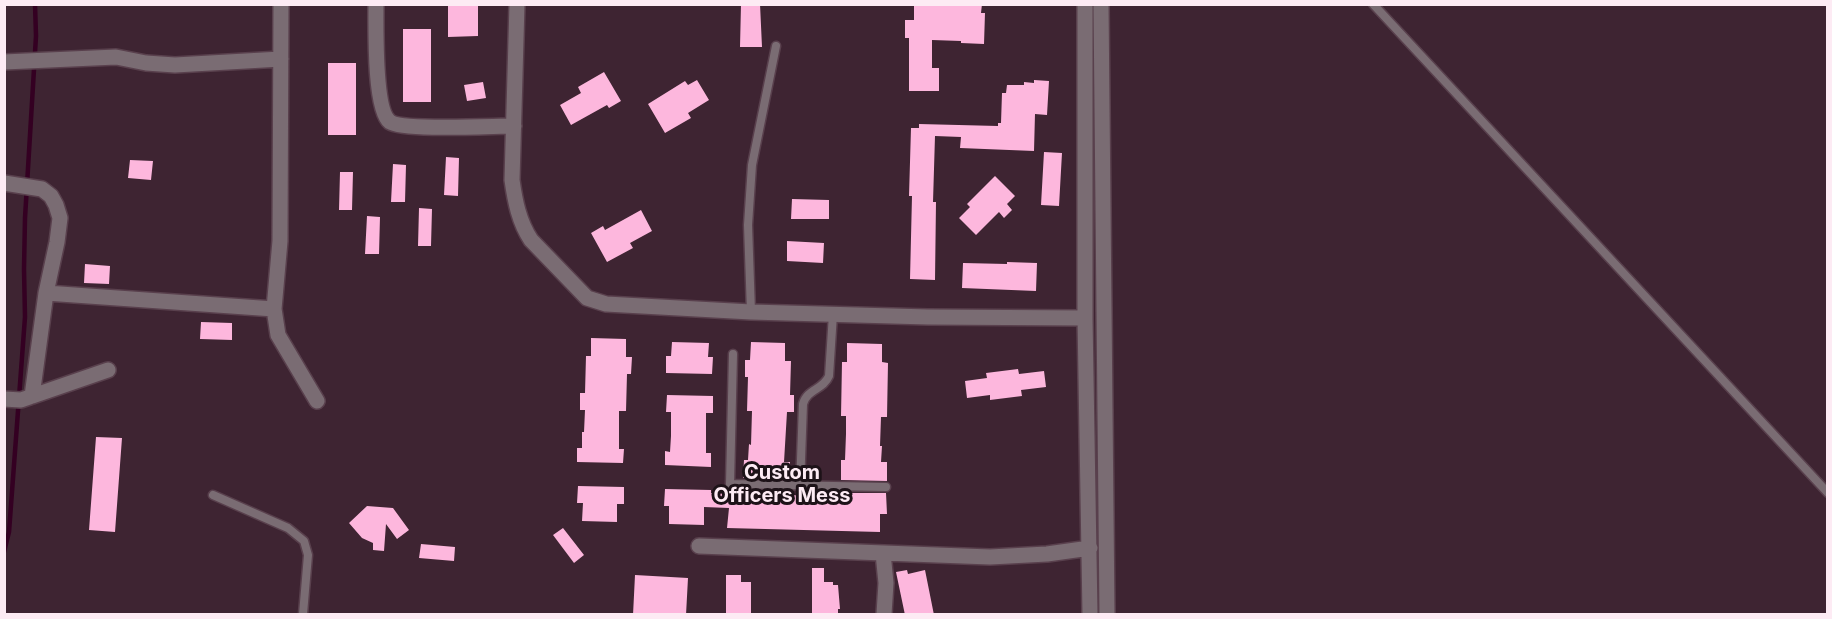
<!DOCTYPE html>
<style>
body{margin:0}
#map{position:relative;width:1832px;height:619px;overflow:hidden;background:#3e2432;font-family:Inter,sans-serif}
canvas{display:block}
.frame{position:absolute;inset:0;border:6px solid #fdebf4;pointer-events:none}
</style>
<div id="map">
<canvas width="1832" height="619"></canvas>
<div class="frame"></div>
</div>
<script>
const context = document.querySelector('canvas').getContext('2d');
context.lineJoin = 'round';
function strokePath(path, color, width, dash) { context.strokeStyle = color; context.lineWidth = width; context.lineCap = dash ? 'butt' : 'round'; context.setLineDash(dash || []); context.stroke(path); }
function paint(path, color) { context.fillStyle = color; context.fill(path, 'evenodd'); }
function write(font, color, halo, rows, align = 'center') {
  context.font = font + ' Inter,sans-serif'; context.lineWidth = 6; context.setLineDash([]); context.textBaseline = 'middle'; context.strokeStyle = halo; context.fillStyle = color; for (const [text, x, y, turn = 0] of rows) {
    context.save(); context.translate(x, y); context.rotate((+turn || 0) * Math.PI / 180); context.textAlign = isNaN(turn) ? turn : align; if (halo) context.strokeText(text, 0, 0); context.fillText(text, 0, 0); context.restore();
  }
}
strokePath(new Path2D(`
 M4 552 9 532 25 317 24 269 25 218 36 36 35 4`), '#340022', 4.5);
paint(new Path2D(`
 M448 4H478V36L448 37Z
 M741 4H760L762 47H740Z
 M914 4H982L981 13H985L984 44 961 43V41L932 40V68H939V91H909V38H905V20H914Z
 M403 29H431V102H403Z
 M328 63H356V135H328Z
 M604 72 621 101 609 108 607 105 571 125 560 105 581 93 578 87Z
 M697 80 709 100 688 113 691 118 665 133 648 104 685 81 688 85Z
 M1034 80 1049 81 1047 115 1035 114 1034 151 960 148 961 137 935 136 933 202H936L935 280 910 279 912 196H909L911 128H919V124L998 126V123H1001L1002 93H1006L1007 85H1024V82L1034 83Z
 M483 82 486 98 467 101 464 85Z
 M1044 152 1062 153 1059 206 1041 205Z
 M446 157 459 158 458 196 444 195Z
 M130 160 153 161 151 180 128 178Z
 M393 164 406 165 405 202H391Z
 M340 172H353L352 210H339Z
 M995 176 1015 196 1007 204 1012 210 1004 218 999 212 976 235 959 218 970 207 967 204Z
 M792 199 829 200V219H791Z
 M419 208 432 209 431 246H418Z
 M641 210 652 231 630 243 633 248 607 262 591 233 603 226 605 230Z
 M367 216 380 217 379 254H365Z
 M787 241 824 243 823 263 787 261Z
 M1007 262 1037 263 1036 291 962 288 963 263 1007 264Z
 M85 264 110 266 109 284 84 283Z
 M201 322 232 323V340L200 339Z
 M591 338 626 339V357H632L631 374H627L626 411H619V449H624L623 463 577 462V448H582V432H584L585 410H580V393H585L586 356H591Z
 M672 342 709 343 708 357H713L712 374 666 373V356H671Z
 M751 342 785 343V361H791L790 395H794V412H787L784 462H790V479L743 478 744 460H748L749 444 751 445 752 411H747L748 377H745V360H750Z
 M847 343 882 344V362L888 363 887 417H881L880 446H882L881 462H887V481L841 480V460H845L846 434V416H841L842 362H847Z
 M1018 369 1019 374 1044 371 1046 387 1021 390 1022 396 990 400V395L967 398 965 381 987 378 986 373Z
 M667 395 713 396V413H706V453H711V467L665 465V451L670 452 671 436V412H666Z
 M96 437 122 438 115 532 89 530Z
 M578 486 624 487V504H617V522L582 521 583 503H577Z
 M665 489 711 490V493L743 495V491L789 492V495L841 497V493H886L887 514H880V532L727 528 729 508 704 507V525L669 524V506H664Z
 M367 506 393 508 409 530 397 539 386 524 384 551 373 550V543L362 538 349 523Z
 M563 528 584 555 574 563 553 535Z
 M421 544 455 547 454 561 419 558Z
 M812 568H824V582H833V585H838L840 609H838V615H812Z
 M907 570 908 574 925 570 934 615H905L896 572Z
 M635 575 688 578 686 615H633Z
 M726 575H741V582H751V615H726Z`), '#fdb7dd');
const service = new Path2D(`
 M1373 4 1828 493
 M751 312 748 225 752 165 776 46
 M733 354 730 484 886 487
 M800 487 803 404C807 389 823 390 829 376L833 314
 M213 495 288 528 304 541 308 555 303 614`);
const minor = new Path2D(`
 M281 4 280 241 274 309 278 335 317 401
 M376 4C376 26 374 110 390 122 404 131 492 126 514 126
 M517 4 512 180C515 201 519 222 531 240L587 298 606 304 751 312 928 317 1085 318
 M1085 4V318L1090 614
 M1101 4 1107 614
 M4 62 116 57 146 63 175 65 281 59
 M4 183 42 189 51 196 56 205 60 218 57 242 46 293 32 396
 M46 293 274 309
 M4 399 21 400 108 370
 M699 546 990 557 1047 554 1090 548
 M883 553 886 583 884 614`);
strokePath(service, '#59404d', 11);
strokePath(minor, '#59404d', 18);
strokePath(service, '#7a6c73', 8);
strokePath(minor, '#7a6c73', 15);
write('bold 20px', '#fdebf4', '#1d1218', [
 ["Custom",782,473],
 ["Officers Mess",782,496]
]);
</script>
